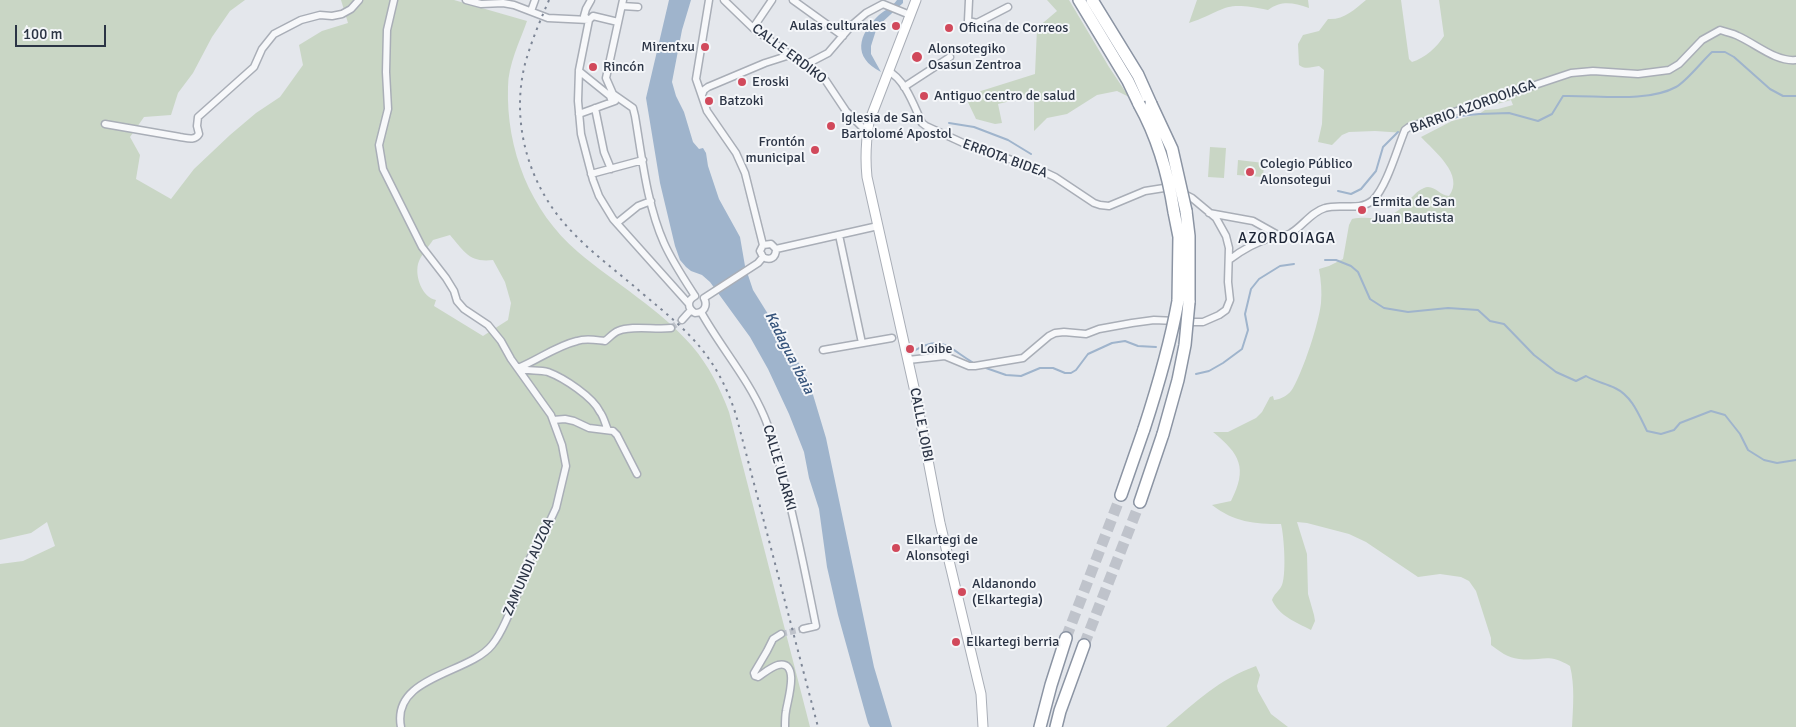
<!DOCTYPE html>
<meta charset="utf-8">
<style>
body{margin:0}
#map{position:relative;width:1796px;height:727px;overflow:hidden;background:#e4e7ec;font-family:Signika,sans-serif}
canvas{display:block}
.scale{position:absolute;left:15px;top:25px;width:91px;height:22px;box-sizing:border-box;border:2px solid #2b3445;border-top:0;padding-left:6px;font-size:15px;line-height:18px;white-space:nowrap;color:#2b3445;-webkit-text-stroke:4px #f4f6f9;paint-order:stroke}
</style>
<div id="map">
<canvas width="1796" height="727"></canvas>
<div class="scale">100 m</div>
</div>
<script>
const context = document.querySelector('canvas').getContext('2d');
context.lineJoin = 'round';
function paint(path, color) { context.fillStyle = color; context.fill(path, 'evenodd'); }
function strokePath(path, color, width, dash) { context.strokeStyle = color; context.lineWidth = width; context.lineCap = dash ? 'butt' : 'round'; context.setLineDash(dash || []); context.stroke(path); }
function write(font, color, halo, rows, align = 'center') {
  context.font = font + ' Signika,sans-serif'; context.lineWidth = 4; context.setLineDash([]); context.textBaseline = 'middle'; context.strokeStyle = halo; context.fillStyle = color; for (const [text, x, y, turn = 0] of rows) {
    context.save(); context.translate(x, y); context.rotate((+turn || 0) * Math.PI / 180); context.textAlign = isNaN(turn) ? turn : align; if (halo) context.strokeText(text, 0, 0); context.fillText(text, 0, 0); context.restore();
  }
}
paint(new Path2D(`
 M0 0H245L230 11 212 37 193 73 178 93 171 115 144 117 130 137 140 155 136 179 171 199 194 169 230 135 256 113 280 97 303 65 299 45 322 31 348 23 341 0H454L527 21C520 41 508 65 508 87 506 149 530 211 578 252 616 284 660 309 692 346 709 366 720 388 729 412L810 727H0V564L23 561 55 546 47 522 31 533 0 540ZM450 235C464 251 469 263 493 260L505 282 511 303 508 320 483 336 434 306 436 300C422 297 415 277 418 264 420 256 429 246 433 240Z
 M1047 0H1069L1109 67 1129 97 1117 91 1097 95 1067 114 1047 118 1034 131V99L1023 98 998 104 1002 123 995 124 976 119 965 96 1035 74 1037 28 1057 11Z
 M1197 0H1308L1309 8C1293 3 1282 0 1268 10 1222 0 1227 10 1189 23Z
 M1366 0H1401L1409 59 1412 62C1425 58 1437 47 1444 36L1439 0H1796V727H1572C1573 707 1575 686 1570 666 1547 652 1542 662 1519 659 1508 658 1499 651 1491 645V638L1476 591 1469 581 1461 577 1440 574 1418 577 1366 542 1349 534 1307 523 1297 522 1307 554 1308 594 1314 615 1315 621 1311 630C1296 622 1279 616 1272 600 1274 594 1278 592 1281 587 1287 578 1284 535 1281 524 1254 524 1234 522 1212 505L1231 501C1248 468 1240 454 1213 432H1228L1256 418 1262 412 1270 397 1273 396 1274 400C1282 399 1289 395 1293 388 1303 371 1319 323 1321 303 1322 292 1321 280 1319 269L1329 266 1343 259 1349 225 1352 219C1372 215 1381 224 1400 209 1408 203 1417 188 1428 187 1436 187 1441 196 1449 196 1465 175 1434 151 1421 137L1452 121 1479 114 1485 110 1498 109 1513 105 1511 100 1497 104 1486 106 1478 110 1454 114 1405 133 1375 131 1349 132 1342 135 1332 145 1318 142 1322 124 1324 70 1319 66C1312 67 1305 70 1299 65L1298 44 1303 35 1319 31 1328 19C1344 20 1354 10 1366 0Z
 M1210 147 1226 148 1224 178 1208 177Z
 M1238 160 1264 163 1263 177 1237 175Z
 M1256 666 1260 675 1257 686 1258 691 1271 714 1288 727H1166C1197 701 1218 680 1256 666Z`), '#c9d6c5');
paint(new Path2D(`
 M669 0H691L682 30 672 82 676 96 684 112 693 142 699 149 703 148 706 153 708 166 719 199 740 237 745 266 753 290 808 378 826 438 874 667 892 727H870L868 723 838 615 827 567 819 509 809 478 804 452 789 414 768 369 750 337 710 282 702 275 691 271 686 267 680 260 675 246 660 183 646 98Z
 M897 0H903V3L877 27 871 46V54L881 72C852 57 858 35 879 15 885 10 892 7 897 0Z`), '#9fb4cc');
strokePath(new Path2D(`
 M949 123 974 127 1008 140 1031 154
 M1408 131 1417 130 1460 116 1479 114 1509 113 1538 121 1552 114 1563 96C1597 95 1647 103 1676 87 1687 81 1702 61 1712 52H1725L1734 57 1770 89 1783 96H1796
 M1338 191 1351 194 1361 189 1376 171 1383 147 1398 132
 M1325 260H1336L1351 266 1358 272 1370 299 1384 308 1408 312 1448 308 1478 310 1490 321 1504 324 1534 355 1556 372 1576 381 1586 376C1596 382 1605 383 1615 388 1632 396 1639 415 1647 431L1661 434 1674 430 1680 423 1711 411 1725 415 1740 434 1748 450 1764 460 1777 463 1796 460
 M912 352C942 334 946 346 972 362
 M986 368 1006 375 1021 376 1040 368H1053L1065 373H1071L1076 370 1088 354 1112 343 1125 341 1138 346 1156 347
 M1196 374 1209 371 1223 363 1242 349 1248 330 1245 314 1251 289 1259 279 1280 266 1294 264`), '#9fb4cc', 2);
strokePath(new Path2D(`
 M671 328 682 320
 M781 634 803 629`), '#bfc3cb', 6, [6, 3]);
strokePath(new Path2D(`
 M1066 638 1121 495
 M1084 645 1140 502`), '#bfc3cb', 11, [11, 5.5]);
const street = new Path2D(`
 M394 0 387 30 386 72 388 109 379 145 383 169 422 247 446 278 454 291 457 301 464 309 488 325 501 341 511 359 551 415 562 445 566 466 556 508 542 538 530 558 528 568C518 589 506 628 492 645 469 674 391 676 401 727
 M466 0 481 4 503 3 514 5 548 18 589 20
 M623 0 606 78 613 94 633 108 635 116C642 157 647 205 664 243 672 261 684 279 695 296
 M709 0 696 79 707 111 736 153 745 173 763 245
 M724 0 753 28 826 81 846 111 863 128
 M793 0 843 36
 M969 0 968 21 977 23 1008 7
 M622 6 638 7
 M531 11 535 0
 M589 20 579 70 578 101 581 134 593 180 599 196 613 219 689 304
 M589 20 593 16 618 22
 M589 20 584 16 586 9 591 0
 M753 28 772 0
 M805 65 828 53 852 25 866 13 883 4 910 15
 M579 71 610 96 612 102
 M888 71C905 79 914 106 922 123L926 126 974 148 1025 164 1038 169 1055 177 1094 203 1100 205 1109 206 1145 191 1164 188 1172 189
 M904 87 950 57
 M702 95 704 90 708 87 765 63 790 55
 M595 108 604 152 611 169
 M579 114 615 101
 M105 124 180 137C187 138 195 141 199 134L197 126 198 117 254 67 262 49 274 34 301 20 320 15 332 16 342 14 351 9 359 0
 M591 174 643 160
 M1182 193 1192 198 1216 218 1226 236 1229 248 1228 282 1230 300 1226 310 1219 315 1203 322H1186
 M1209 213 1253 221 1278 235
 M617 223 638 206 651 201
 M839 235 862 343
 M776 249 878 226
 M763 257 760 251 763 245 771 244 776 249
 M763 257C770 261 776 258 776 249
 M1229 260C1243 249 1256 242 1273 237 1278 235 1287 236 1291 233 1303 226 1311 212 1325 208 1341 203 1359 212 1373 200 1387 186 1397 149 1405 130L1409 127 1571 73 1593 71 1638 74 1669 70 1679 64 1702 40 1720 30C1726 32 1733 33 1738 36 1756 44 1776 62 1796 60
 M695 296C687 300 687 308 695 313 704 313 708 306 704 298
 M704 298 758 263 763 257
 M701 312C721 348 748 378 764 416 773 437 778 459 784 481 797 529 806 577 816 626L803 629
 M682 320 691 310
 M823 350 892 338
 M908 360 945 356 969 366H975L1023 358 1049 336 1055 333 1064 332 1086 334 1099 329 1132 323 1154 320 1176 321
 M518 368C538 360 556 346 577 341 586 338 595 340 605 341 609 338 613 333 618 331 632 325 655 330 671 328
 M518 368C528 372 538 369 548 372 564 378 593 397 600 412 604 417 605 424 608 430
 M553 420 565 419 574 421 589 428 613 431 617 435 637 474
 M781 634 773 639 767 651 754 673 755 676 758 677C764 673 771 667 778 665 801 660 787 702 786 711 785 716 785 722 785 727`);
const secondary = new Path2D(`
 M916 0 869 122C866 141 865 158 867 177L915 392 940 523 981 694 983 727`);
const highway = new Path2D(`
 M1079 0 1128 81 1139 104
 M1092 0 1138 75 1151 104
 M1186 211 1189 236V302
 M1174 212 1179 237 1178 301
 M1121 495 1144 429
 M1140 502 1163 434
 M1040 727 1051 685 1066 638
 M1056 727 1060 711 1084 645`);
strokePath(street, '#a9aeb7', 9);
strokePath(secondary, '#a9aeb7', 11);
strokePath(highway, '#8b94a3', 14);
strokePath(street, '#f7f8fa', 6);
strokePath(secondary, '#fff', 9);
strokePath(highway, '#fff', 11);
strokePath(new Path2D(`
 M549 0C540 21 531 42 525 64 511 120 527 180 564 223 587 250 617 271 643 294 689 332 717 356 736 415L818 727`), '#7d8696', 2, [2.5, 5]);
const highwayBridge = new Path2D(`
 M1139 104C1158 138 1168 173 1174 212
 M1151 104 1172 149 1186 211
 M1144 429C1158 386 1170 345 1178 301
 M1163 434 1178 380 1185 345 1189 302`);
strokePath(highwayBridge, '#8b94a3', 14, []);
strokePath(highwayBridge, '#fff', 11);
for (const [x, y, r, color] of [
 [896,26,5,"#d1495b"],
 [949,28,5,"#d1495b"],
 [705,47,5,"#d1495b"],
 [917,57,6,"#d1495b"],
 [593,67,5,"#d1495b"],
 [742,82,5,"#d1495b"],
 [924,96,5,"#d1495b"],
 [709,101,5,"#d1495b"],
 [831,126,5,"#d1495b"],
 [815,150,5,"#d1495b"],
 [1250,172,5,"#d1495b"],
 [1362,210,5,"#d1495b"],
 [910,349,5,"#d1495b"],
 [896,548,5,"#d1495b"],
 [962,592,5,"#d1495b"],
 [956,642,5,"#d1495b"]
]) { const dot = new Path2D(); dot.arc(x, y, r, 0, 2 * Math.PI); context.fillStyle = color; context.fill(dot); strokePath(dot, '#f4f6f9', 2); }
write('14px', '#2b3445', '#f4f6f9', [
 ["Aulas culturales",886,26,"right"],
 ["Oficina de Correos",959,28],
 ["Mirentxu",695,47,"right"],
 ["Alonsotegiko",928,49],
 ["Osasun Zentroa",928,65],
 ["Rincón",603,67],
 ["Eroski",752,82],
 ["Antiguo centro de salud",934,96],
 ["Batzoki",719,101],
 ["Iglesia de San",841,118],
 ["Bartolomé Apostol",841,134],
 ["Frontón",805,142,"right"],
 ["municipal",805,158,"right"],
 ["Colegio Público",1260,164],
 ["Alonsotegui",1260,180],
 ["Ermita de San",1372,202],
 ["Juan Bautista",1372,218],
 ["Loibe",920,349],
 ["Elkartegi de",906,540],
 ["Alonsotegi",906,556],
 ["Aldanondo",972,584],
 ["(Elkartegia)",972,600],
 ["Elkartegi berria",966,642]
], 'left');
write('14px', '#2b3445', '#f4f6f9', [
 ["CALLE ERDIKO",789,54,37],
 ["BARRIO AZORDOIAGA",1473,107,-20],
 ["ERROTA BIDEA",1005,159,20],
 ["CALLE LOIBI",921,425,79],
 ["CALLE ULARKI",779,468,74],
 ["ZAMUNDI AUZOA",529,567,-66]
]);
context.letterSpacing = '1px';
write('15px', '#1d2536', '#f4f6f9', [
 ["AZORDOIAGA",1287,239]
]);
context.letterSpacing = '0px';
write('italic 15px', '#34527a', '#f4f6f9', [
 ["Kadagua ibaia",789,353,63]
]);
</script>
